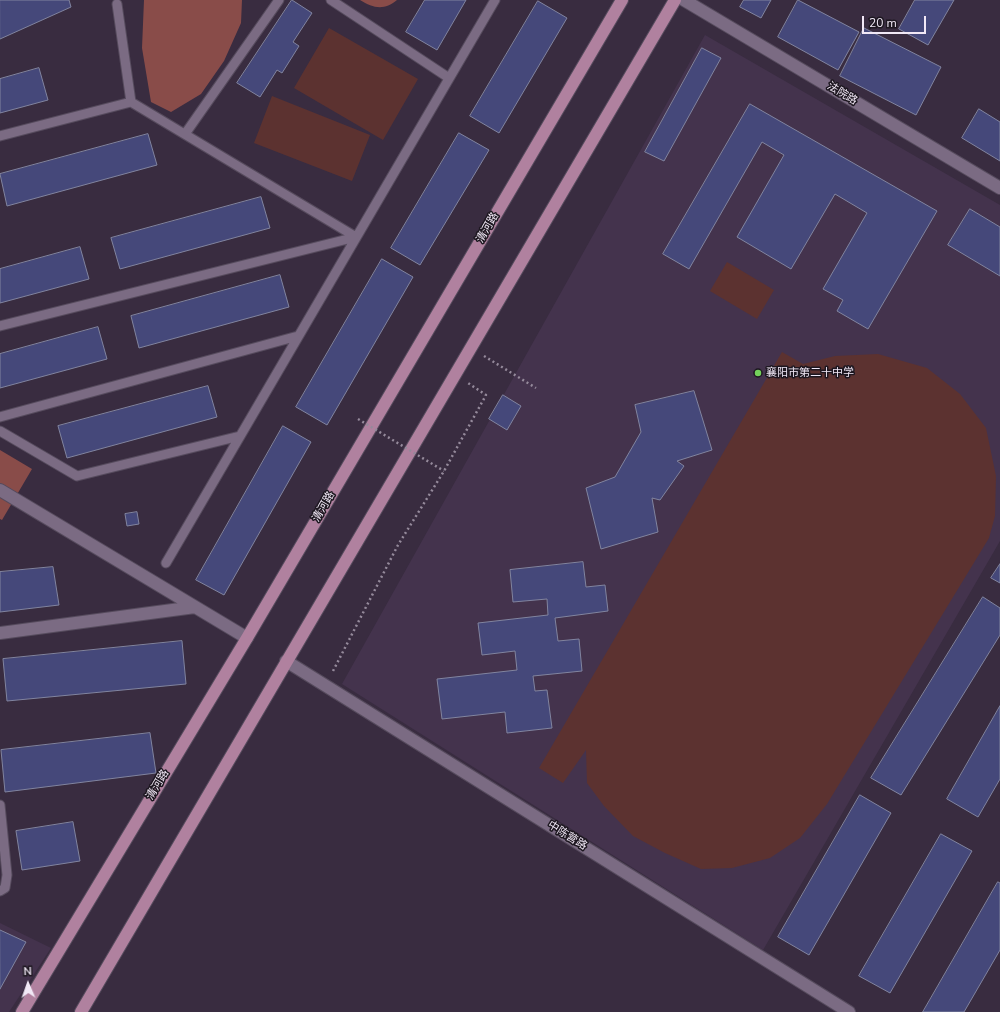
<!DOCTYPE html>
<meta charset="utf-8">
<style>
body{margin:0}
#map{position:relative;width:1000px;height:1012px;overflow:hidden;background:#392c40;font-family:"Nunito Sans",sans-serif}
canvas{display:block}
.north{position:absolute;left:8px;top:964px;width:40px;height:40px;-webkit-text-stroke:3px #1d1720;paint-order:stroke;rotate:358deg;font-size:11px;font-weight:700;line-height:16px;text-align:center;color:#f1e8f6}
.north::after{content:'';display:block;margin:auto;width:14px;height:18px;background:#f1e8f6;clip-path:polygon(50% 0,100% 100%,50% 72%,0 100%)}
.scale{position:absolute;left:862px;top:16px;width:64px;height:18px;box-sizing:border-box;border:2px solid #f1e8f6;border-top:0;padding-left:5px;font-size:12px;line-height:14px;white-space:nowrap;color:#f1e8f6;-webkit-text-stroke:3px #1d1720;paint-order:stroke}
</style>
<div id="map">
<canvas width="1000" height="1012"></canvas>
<div class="north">N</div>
<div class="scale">20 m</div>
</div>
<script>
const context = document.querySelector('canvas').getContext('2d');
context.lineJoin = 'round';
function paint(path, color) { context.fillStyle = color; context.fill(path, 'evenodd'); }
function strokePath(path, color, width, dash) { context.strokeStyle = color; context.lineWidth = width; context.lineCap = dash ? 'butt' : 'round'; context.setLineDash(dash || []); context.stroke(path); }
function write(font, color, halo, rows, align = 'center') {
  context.font = font + ' "Nunito Sans","Noto Sans SC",sans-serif'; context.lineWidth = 3; context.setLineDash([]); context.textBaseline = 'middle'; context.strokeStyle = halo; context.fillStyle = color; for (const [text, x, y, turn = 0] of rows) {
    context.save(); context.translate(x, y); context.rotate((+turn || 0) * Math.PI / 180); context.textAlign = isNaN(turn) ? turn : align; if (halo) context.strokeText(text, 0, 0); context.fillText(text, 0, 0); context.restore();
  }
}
paint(new Path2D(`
 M705 35 1000 205V541L763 950 342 684Z
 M0 923 51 948 9 1012H0Z`), '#44334d');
paint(new Path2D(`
 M329 28 418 79 383 140 294 88Z
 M272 96 370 135 352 181 254 143Z
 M727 262 774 290 757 319 710 291Z
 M782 352 803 364 835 356 878 354 927 368 960 394 986 428 996 476 995 516 989 538 827 804 800 838 770 858 732 868 701 869 665 853 633 836 604 806 587 783 586 750 563 783 539 768Z`), '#5c3230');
paint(new Path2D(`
 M144 0H242L241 23 224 61 201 94 171 112 151 102 142 48Z
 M360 0H397C384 11 373 8 360 0Z
 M0 450 32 469 2 520 0 519Z`), '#894c49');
const building = new Path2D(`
 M0 0H69L71 7 0 39Z
 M292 0 312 13 293 42 299 46 282 73 277 70 260 97 237 83Z
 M425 0H466L437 50 406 32Z
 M744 0H771L761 18 740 7Z
 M798 0 859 32 838 70 778 37Z
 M915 0H954L928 45 899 29Z
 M538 1 567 18 499 133 470 116Z
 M864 28 941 67 916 115 840 76Z
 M702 48 721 58 664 161 645 152Z
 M39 68 48 100 0 113V79Z
 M750 104 937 211 868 329 837 311 843 300 823 289 867 213 835 194 791 269 737 237 784 155 762 142 689 269 663 254Z
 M979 109 1000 122V161L962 138Z
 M459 133 489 150 420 265 391 248Z
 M148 134 157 165 7 206 0 174Z
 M261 197 270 228 120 269 111 238Z
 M970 209 1000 227V276L948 245Z
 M80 247 89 279 0 303V269Z
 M382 259 413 277 327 425 296 407Z
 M280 275 289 307 139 348 131 316Z
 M98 327 107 359 0 388V354Z
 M208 386 217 417 67 458 58 426Z
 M694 391 712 450 677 461 684 466 660 500 652 498 658 532 601 549 586 488 615 477 641 432 635 405Z
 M503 395 521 406 507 430 489 419Z
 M283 426 311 442 224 595 196 580Z
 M137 512 139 524 127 526 125 514Z
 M583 562 586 587 605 585 608 611 555 618 558 641 579 639 582 671 533 676 535 691 547 690 552 728 507 733 505 712 442 719 437 679 517 670 515 651 482 655 478 623 548 615 547 599 513 602 510 570Z
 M1000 564V583L991 578Z
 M53 567 59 605 0 612V572Z
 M983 597 1000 608V635L901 795 871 778Z
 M182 641 186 684 7 701 3 659Z
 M1000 706V779L978 817 947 799Z
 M150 733 156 773 5 792 1 750Z
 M860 795 891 813 809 955 778 937Z
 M73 822 80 861 22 870 16 831Z
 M941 834 972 851 890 993 859 976Z
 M998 882 1000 883V950L964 1012H923Z
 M0 930 26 942 0 989Z`);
paint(building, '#45487a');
strokePath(building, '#81849f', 1);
const lane = new Path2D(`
 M331 0 449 78
 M117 4 131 102
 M185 134 279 0
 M0 136 131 102 356 237
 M0 326 356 237
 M0 417 298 336
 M0 431 77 476 240 436
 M166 563 495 0
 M0 805 7 875 5 888 0 891`);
const street = new Path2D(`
 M684 0 1000 188
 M0 490 247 638
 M0 633 195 607
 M286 661 849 1012`);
const primary = new Path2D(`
 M22 1012 247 638 622 0
 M81 1012 675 0`);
strokePath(lane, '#564b5d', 11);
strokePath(street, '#564b5d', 14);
strokePath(primary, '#564b5d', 14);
strokePath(new Path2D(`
 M484 356 536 388
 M333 671 398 545 444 471 486 395 468 383`), '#958a9b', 2.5, [2, 3]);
strokePath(lane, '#7b6b83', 9);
strokePath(street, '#7b6b83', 12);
strokePath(primary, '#b0819f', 12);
strokePath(new Path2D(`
 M358 419 444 471`), '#958a9b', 2.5, [2, 3]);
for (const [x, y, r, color] of [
 [758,373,4,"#74d25b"]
]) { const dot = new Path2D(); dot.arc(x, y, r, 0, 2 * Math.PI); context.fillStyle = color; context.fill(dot); strokePath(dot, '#1d1720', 1.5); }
write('11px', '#f1e8f6', '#1d1720', [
 ["法院路",842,94,31],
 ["清河路",488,228,-60],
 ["清河路",324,507,-60],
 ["清河路",158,785,-59],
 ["中陈营路",567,836,32]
]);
write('11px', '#f1e8f6', '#1d1720', [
 ["襄阳市第二十中学",766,373]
], 'left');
</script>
